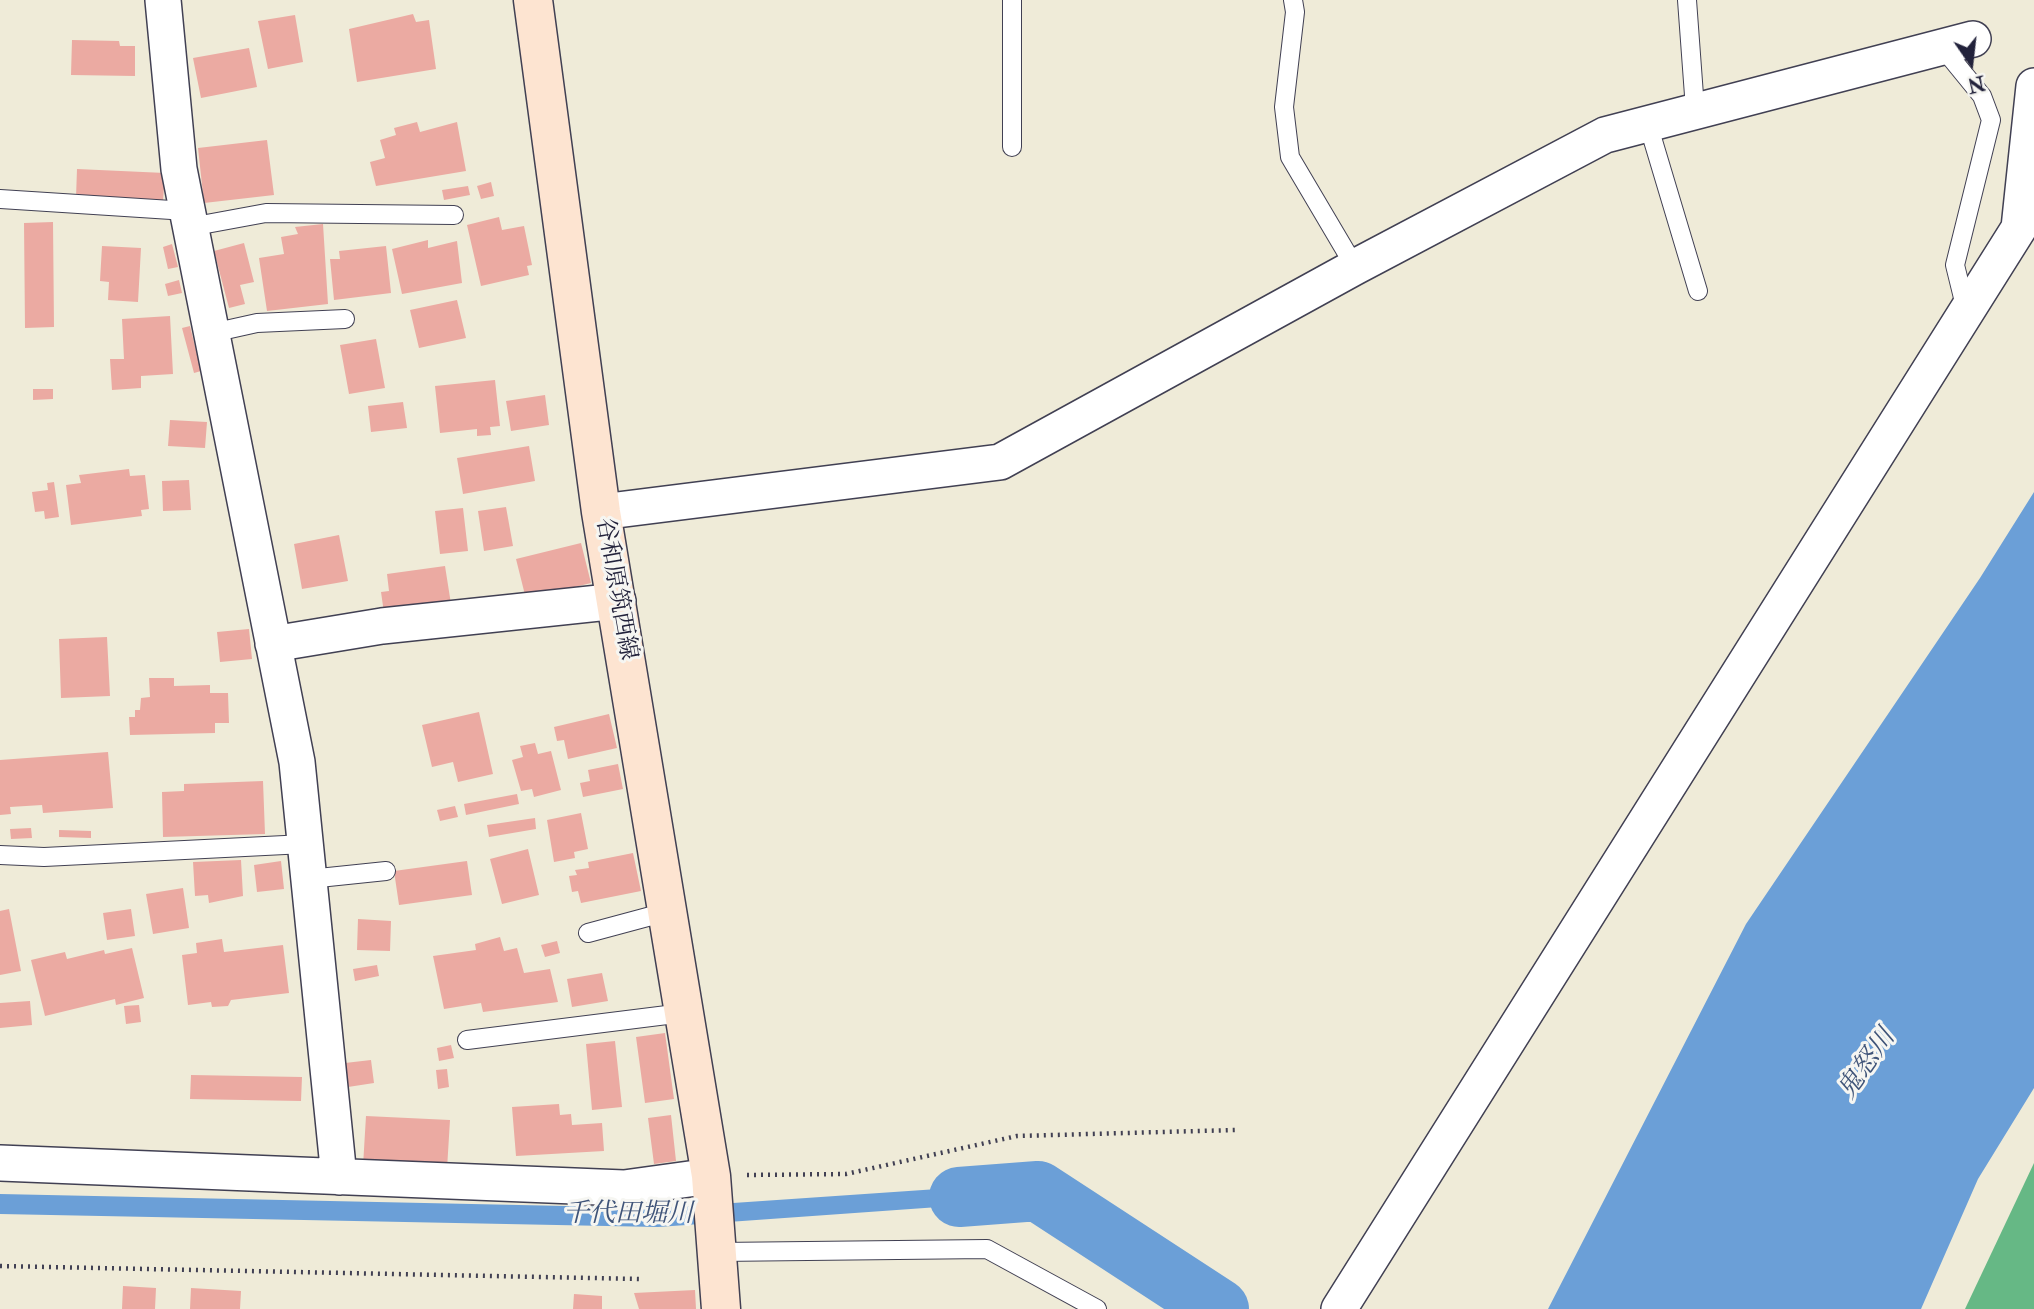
<!DOCTYPE html>
<meta charset="utf-8">
<style>
body{margin:0}
#map{position:relative;width:2034px;height:1309px;overflow:hidden;background:#efebd8;font-family:"IM FELL Double Pica",serif}
canvas{display:block}
.north{position:absolute;left:1936px;top:28px;width:70px;height:70px;-webkit-text-stroke:5px #f6f6f2;paint-order:stroke;rotate:166deg;font-size:19px;font-weight:700;line-height:28px;text-align:center;color:#22223b}
.north::after{content:'';display:block;margin:auto;width:24px;height:32px;background:#22223b;clip-path:polygon(50% 0,100% 100%,50% 72%,0 100%)}
</style>
<div id="map">
<canvas width="2034" height="1309"></canvas>
<div class="north">N</div>
</div>
<script>
const context = document.querySelector('canvas').getContext('2d');
context.lineJoin = 'round';
function paint(path, color) { context.fillStyle = color; context.fill(path, 'evenodd'); }
function strokePath(path, color, width, dash) { context.strokeStyle = color; context.lineWidth = width; context.lineCap = dash ? 'butt' : 'round'; context.setLineDash(dash || []); context.stroke(path); }
function write(font, color, halo, rows, align = 'center') {
  context.font = font + ' "IM FELL Double Pica","Noto Serif JP",serif'; context.lineWidth = 6; context.setLineDash([]); context.textBaseline = 'middle'; context.strokeStyle = halo; context.fillStyle = color; for (const [text, x, y, turn = 0] of rows) {
    context.save(); context.translate(x, y); context.rotate((+turn || 0) * Math.PI / 180); context.textAlign = isNaN(turn) ? turn : align; if (halo) context.strokeText(text, 0, 0); context.fillText(text, 0, 0); context.restore();
  }
}
paint(new Path2D(`
 M2034 1163V1309H1965Z`), '#66b885');
paint(new Path2D(`
 M2034 492V1088L1978 1179 1921 1309H1548L1746 924 1980 578Z
 M1040 1182 1037 1200 658 1227 0 1214V1194L660 1208Z`), '#6b9fd7');
strokePath(new Path2D(`
 M959 1197 1038 1191 1219 1309`), '#6b9fd7', 60);
paint(new Path2D(`
 M413 14 416 22 429 20 436 69 357 82 349 29Z
 M295 15 303 62 268 69 258 21Z
 M72 40 119 41 120 46H135V76L71 75Z
 M249 48 257 87 201 98 193 58Z
 M417 122 420 132 457 122 466 171 376 186 370 162 385 158 380 140 396 135 394 128Z
 M267 140 274 195 204 203 198 148Z
 M77 169 165 173 163 201 76 198Z
 M491 182 494 196 481 199 477 186Z
 M468 186 470 195 444 200 442 190Z
 M499 217 502 230 524 226 532 265 527 266 529 275 481 286 467 225Z
 M53 222 54 327 25 328 24 223Z
 M323 224 328 304 267 311 259 258 284 254 281 237 298 234 295 227Z
 M428 240V248L457 241 462 283 402 294 392 249Z
 M244 243 254 282 240 285 245 304 229 308 214 251Z
 M172 244 178 267 168 269 163 247Z
 M102 246 141 248 138 302 108 300 109 282 100 281Z
 M386 246 391 293 334 300 330 259H340L339 251Z
 M179 280 182 293 168 296 165 284Z
 M457 300 466 338 419 348 410 310Z
 M170 316 173 374 141 376V388L112 390 110 359H124L122 319Z
 M190 326 201 371 194 373 182 328Z
 M376 339 385 388 349 394 340 345Z
 M495 380 500 426 490 427 491 435 477 436V429L440 433 435 386Z
 M33 389H53V399L33 400Z
 M545 395 549 425 511 431 506 401Z
 M403 402 407 428 371 432 368 406Z
 M170 420 207 422 205 448 168 446Z
 M529 446 535 481 463 494 457 458Z
 M129 469 130 476 145 475 149 509 141 510 142 516 71 525 66 485 81 483 79 475Z
 M189 480 191 510 163 511 162 481Z
 M54 482 59 517 45 519 44 511 35 512 32 492 48 490 47 483Z
 M506 507 513 546 484 551 478 511Z
 M463 508 468 551 440 554 435 511Z
 M339 535 348 581 302 589 294 544Z
 M581 543 591 583 526 599 516 559Z
 M445 566 451 604 384 613 381 592 389 591 387 574Z
 M249 629 252 659 220 662 217 632Z
 M107 637 110 696 61 698 59 639Z
 M149 678H174V686L210 685V693H228L229 723H215V733L130 735 129 717H135V710H140L141 698 150 697Z
 M479 712 493 774 458 782 453 762 432 767 422 725Z
 M609 714 617 748 568 759 564 740 557 741 554 727Z
 M535 743 538 754 551 751 561 790 534 797 532 789 521 791 512 760 523 757 520 746Z
 M108 752 113 808 43 813 42 805 10 807 11 814 0 815V760Z
 M618 764 623 789 583 797 580 783 590 781 588 770Z
 M263 781 265 834 163 837 162 792 184 791V784Z
 M517 794 519 804 466 815 464 804Z
 M455 806 458 817 440 821 437 810Z
 M581 813 588 849 574 852 575 858 554 862 547 820Z
 M535 818 536 829 489 837 487 825Z
 M31 828 32 838 11 839 10 829Z
 M59 830 91 831V838L59 837Z
 M528 849 539 895 502 904 490 859Z
 M633 853 641 891 581 903 578 891 572 892 569 876 577 875 575 870 589 868 588 862Z
 M241 860 243 896 209 903 208 895 195 896 193 862Z
 M281 861 284 889 257 892 254 865Z
 M467 861 472 895 399 905 394 871Z
 M183 888 189 928 153 934 146 894Z
 M9 909 21 971 0 975V911Z
 M131 909 135 936 107 940 103 913Z
 M358 919 391 921 390 951 357 950Z
 M500 937 504 951 517 948 524 973 550 969 558 1002 483 1012 481 1003 444 1009 433 956 476 950 475 944Z
 M222 939 224 952 283 945 289 993 231 1000 228 1006 212 1007 211 1002 188 1005 182 955 197 953 196 943Z
 M557 941 560 953 545 957 541 945Z
 M132 948 144 998 116 1005 115 999 45 1016 31 960 65 952 67 959 104 950 105 954Z
 M377 965 379 976 355 981 353 969Z
 M602 973 608 1001 572 1007 567 979Z
 M30 1001 32 1025 0 1028V1003Z
 M139 1005 141 1022 126 1024 124 1006Z
 M665 1033 674 1099 645 1103 636 1037Z
 M615 1041 622 1107 592 1110 586 1044Z
 M451 1045 454 1058 439 1061 437 1048Z
 M371 1060 374 1083 348 1087 345 1063Z
 M447 1069 449 1087 438 1089 436 1070Z
 M191 1075 302 1077 301 1101 190 1099Z
 M559 1104 560 1115 571 1114 572 1125 602 1123 604 1151 516 1156 512 1107Z
 M671 1115 676 1161 654 1164 648 1118Z
 M366 1116 450 1120 447 1169 363 1166Z
 M123 1286 156 1288 155 1309H122Z
 M191 1288 241 1291 240 1309H190Z
 M695 1290 696 1309H639L634 1293Z
 M574 1294 602 1296V1309H573Z`), '#ebaaa2');
const service = new Path2D(`
 M1293 0 1295 12 1284 107 1290 157 1355 267
 M1687 0 1695 109
 M1942 47 1982 96 1991 120 1955 265 1966 310
 M1648 124 1698 291
 M1012 147V0
 M0 199 187 211
 M190 227 266 213 454 215
 M212 333 257 323 345 319
 M0 855 44 857 305 844
 M309 879 386 871
 M588 933 666 912
 M467 1040 683 1013
 M718 1252 987 1249 1097 1309`);
const minor = new Path2D(`
 M163 0 179 169 297 762 339 1177
 M601 512 1000 462 1355 267 1605 135 1973 39
 M273 644 382 626 618 601
 M0 1163 624 1188 711 1176
 M1339 1309 2019 228 2034 86`);
const secondary = new Path2D(`
 M533 0 601 512 711 1176 721 1309`);
strokePath(service, '#414053', 20);
strokePath(minor, '#414053', 38);
strokePath(secondary, '#414053', 41);
strokePath(new Path2D(`
 M747 1175 846 1174 1017 1136 1235 1130
 M0 1266 640 1279`), '#414053', 4.5, [2, 5]);
strokePath(service, '#fff', 18);
strokePath(minor, '#fff', 35);
strokePath(secondary, '#fde4d1', 38);
write('24px', '#22223b', '#f6f6f2', [
 ["谷和原筑西線",615,589,80]
]);
write('italic 26px', '#3f5479', '#f6f6f2', [
 ["鬼怒川",1868,1065,-55],
 ["千代田堀川",628,1215]
]);
</script>
